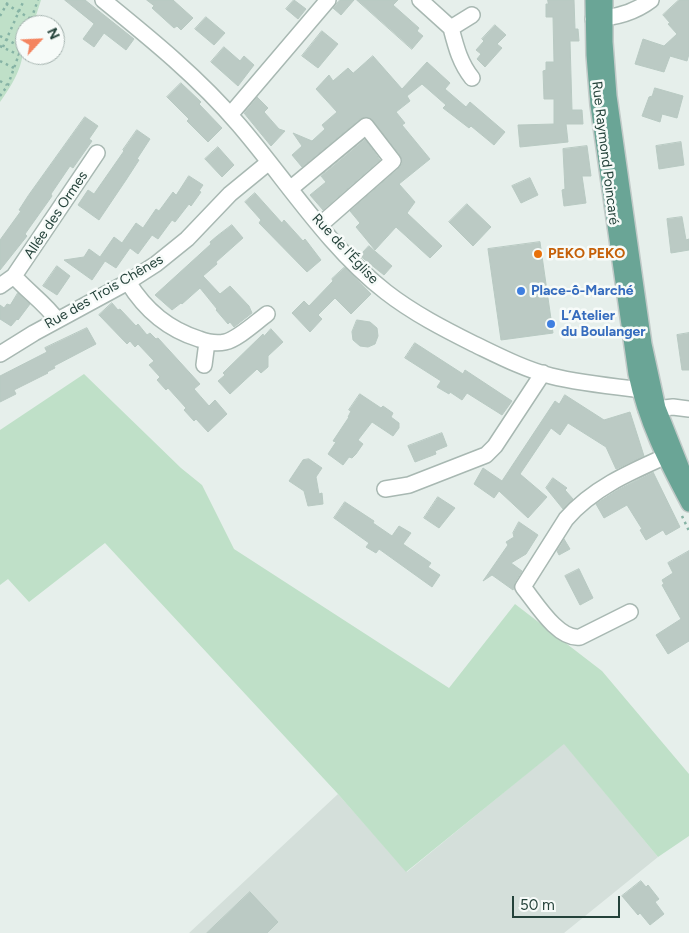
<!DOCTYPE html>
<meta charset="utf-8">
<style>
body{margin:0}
#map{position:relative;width:689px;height:933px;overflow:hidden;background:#e6efeb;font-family:Figtree,sans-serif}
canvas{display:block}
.north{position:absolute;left:15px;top:15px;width:50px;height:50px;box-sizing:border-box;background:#f7fbf9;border:1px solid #a3b1ad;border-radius:50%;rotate:65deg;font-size:14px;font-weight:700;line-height:20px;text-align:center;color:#24423a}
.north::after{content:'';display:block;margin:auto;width:18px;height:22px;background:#f4845f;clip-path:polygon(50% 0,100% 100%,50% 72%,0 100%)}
.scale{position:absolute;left:512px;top:896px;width:108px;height:22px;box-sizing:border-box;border:2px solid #24423a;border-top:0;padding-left:6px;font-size:15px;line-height:18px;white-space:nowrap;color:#24423a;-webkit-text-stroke:4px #f7fbf9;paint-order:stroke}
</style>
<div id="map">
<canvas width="689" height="933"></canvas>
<div class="north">N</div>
<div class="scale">50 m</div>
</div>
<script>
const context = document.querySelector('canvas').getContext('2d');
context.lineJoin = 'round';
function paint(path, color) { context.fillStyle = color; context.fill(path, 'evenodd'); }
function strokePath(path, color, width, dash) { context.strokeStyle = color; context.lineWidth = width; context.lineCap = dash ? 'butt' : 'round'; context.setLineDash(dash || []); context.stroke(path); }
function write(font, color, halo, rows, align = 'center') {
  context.font = font + ' Figtree,sans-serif'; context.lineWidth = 5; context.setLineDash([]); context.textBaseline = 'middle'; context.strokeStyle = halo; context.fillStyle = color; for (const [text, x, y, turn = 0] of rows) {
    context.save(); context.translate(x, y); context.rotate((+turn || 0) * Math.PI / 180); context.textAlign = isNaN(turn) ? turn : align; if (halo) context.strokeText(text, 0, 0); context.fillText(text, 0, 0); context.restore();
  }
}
paint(new Path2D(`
 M564 743 658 857 564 933H189L338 794 407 872Z`), '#d4dfda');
paint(new Path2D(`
 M0 0H41L33 25H25C25 60 20 74 0 102Z
 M84 374 181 468 202 485 234 549 449 688 515 604 602 671 689 774V836L658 857 564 744 406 872 338 794 105 543 29 602 8 579 0 585V430Z`), '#bfe0c8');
const building = new Path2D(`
 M65 0H85L134 39 126 50 104 33 94 47 83 39 94 24Z
 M147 0H173L193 18 181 30 177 26 174 28 152 8 154 6Z
 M294 0 306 9 298 19 286 9Z
 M340 0H354L341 15 333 8Z
 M357 0H398L393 5 419 28 417 31 423 36 412 49Z
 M548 0H574L575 29H578L579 41H570L572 110H582L583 124H566L568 142 520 147 518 125 554 124V99H544L543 71 546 70V62H554L553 17H546V4H548Z
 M679 0H689V54L687 61 670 56 664 72 635 64 643 39 664 46 677 34 668 24 670 23 663 15Z
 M206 17 225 33 214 45 195 29Z
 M495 25 506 35 497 44 502 48 485 67 477 59 481 54 476 50 484 41 482 39Z
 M322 31 338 44 318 68 302 56Z
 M224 47 240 61 244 56 254 65 238 86 211 62Z
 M373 56 402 89 427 62 450 83 445 89 466 107 470 102 505 132 494 145 471 126 469 128 443 108 446 105 422 84 407 96 410 101 396 112 405 123 402 125 430 159 399 184 415 202 407 213 442 246 430 258 396 227 375 250 356 227 360 223 350 211 399 168 402 164 400 155 370 118 365 117 360 119 302 167 292 155 302 146 293 133 312 141 325 129 322 125 337 112 316 89 329 75 333 81 348 68 353 73Z
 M181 83 201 102 199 104 222 128 208 142 187 121 189 119 167 97Z
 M655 88 683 96 677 118 662 114 660 122 642 116 649 97 652 96Z
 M257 97 268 108 264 112 279 129 285 131 271 146 244 113Z
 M85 117 98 126 89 139 92 141 73 168 70 166 51 194 52 196 25 234 27 236 0 270V240L21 211 19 210 28 196Z
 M137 130 150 139 137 159 139 160 126 180 99 220 78 205 88 190 94 194 124 151 123 150Z
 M365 139 380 160 323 210 310 195 326 182 321 176Z
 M681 142 684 165 659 169 656 146Z
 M587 146 591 176H582L586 203 564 206 562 190 565 189 563 149Z
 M218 147 234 165 222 177 205 159Z
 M189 176 203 185 199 191 201 192 191 206 189 204 175 222 172 220 158 239 152 235 138 254 130 248 116 268 105 261 92 280 64 260 84 257 89 249 100 257 114 237 122 243 136 223 143 228 156 209 159 211 173 192 176 195Z
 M530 178 538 195 521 203 512 186Z
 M255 193 282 223 284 220 303 241 305 239 321 260 307 272 259 223 261 220 245 202Z
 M467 204 491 227 473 246 449 222Z
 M682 217 686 240 689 239V250L671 253 667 219Z
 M232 225 243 238 216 262 217 264 203 276 220 294 230 286 249 306 252 313 234 327 230 322 228 324 216 310 217 309 200 288 182 304 181 303 172 310 155 295 211 244 210 242 217 236Z
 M540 242 553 333 501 340 488 249Z
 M369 246 392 266 384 275 359 255 361 254Z
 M57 266 70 276 57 295 43 286Z
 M345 267 371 294 351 314 335 298 318 315 322 319 310 332 292 313 304 301 309 306 333 281 332 279Z
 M18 293 30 304 18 320 17 319 11 326 0 319V305L4 308 7 304 10 305Z
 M112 303 118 310 120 309 136 326 138 324 147 335 150 333 156 339 158 338 200 384 194 389 209 406 215 400 227 414 208 432 196 419 194 421 184 410 186 408 168 388 166 390 157 380 160 377 149 365 154 361 138 344 135 347 130 341 127 344 99 315Z
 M357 320 370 322 377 328 378 336 375 344 368 347 360 346 353 340 352 332Z
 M87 328 96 344 54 366 55 368 47 372 48 373 14 390 16 394 0 402V376L47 352 45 348Z
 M271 329 283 342 268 356V367L261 373 257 369 230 394 218 381 225 375 223 373 263 334 264 336Z
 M689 333V370H682L677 335Z
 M415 343 463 374 465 370 512 401 502 415 467 393 462 400 450 392 449 394 437 387 441 381 405 358Z
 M360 394 381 408 383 406 393 413 391 417 399 423V428L393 436 372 422 358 440 363 444 356 454 352 458 349 457 343 465 328 454 336 442 333 441 349 417H348L351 411 349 410Z
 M565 395 604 420 630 412 644 456 616 469 606 447 568 423 560 435 551 428 520 474 547 497 528 518 499 491 494 498 474 484 483 468 502 481 555 401 559 404Z
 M442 433 447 446 435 451 436 454 415 462 408 446Z
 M309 459 322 468 316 477 319 494 322 493 323 504 308 506 304 491 289 481 303 460Z
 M653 472 680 527 666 535 663 530 646 540 640 530 642 529 627 505 604 518 596 504 616 491Z
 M553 478 567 488 565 490 573 499 563 509 546 488Z
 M438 497 455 508 439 528 424 518Z
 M345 502 374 521 373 523 392 536 399 526 411 533 403 544 431 563 428 567 440 575 432 587 379 549 376 553 366 547 369 543 334 518Z
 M519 522 538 535 526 554 511 563 522 571 515 582 514 588 513 590 492 575 483 581 508 545 506 542 514 537 513 533Z
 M564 539 570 549 559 555 557 551Z
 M689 551V641L668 654 656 635 681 619 662 585 664 584 662 580 673 573 668 563Z
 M579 569 593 598 580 605 565 576Z
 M641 881 646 887 648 885 659 899 655 902 664 914 650 925 640 913 638 915 622 896Z
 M250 892 278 922 267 933H207Z`);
paint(building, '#bbcac4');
strokePath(building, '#b8c9c2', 1);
const minor = new Path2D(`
 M103 0C151 39 199 78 239 125 287 181 328 247 386 292 413 313 444 329 474 344 499 356 524 369 551 376 583 384 619 387 652 391
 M420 0 451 28 472 15
 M593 19C614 18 634 13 651 0
 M451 28C456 47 460 63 472 78
 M230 115 328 0
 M290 189 366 126 393 161 320 225
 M14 276C28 292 45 303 57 320
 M128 282C145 310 167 329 199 339 207 342 216 344 225 342 238 339 256 322 267 314
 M0 286 14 276 97 153
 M0 354 34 333 128 282 156 264 187 239 230 194 269 162
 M204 365 207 342
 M646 410 673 407 689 409
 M385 489 409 485 486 455 495 446 543 373
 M630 612 580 637C558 640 536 603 523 587L566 519C592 489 628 473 664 457`);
const major = new Path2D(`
 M593 0 594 55 598 105 636 374C646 422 666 461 689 504
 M605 0V42L609 96 644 344 658 408 688 484`);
strokePath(minor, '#a8b8b2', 18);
strokePath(major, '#c2cac8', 18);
strokePath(new Path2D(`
 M6 4 31 19
 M0 16 9 0
 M29 25 38 0
 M0 36 21 47
 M0 46 19 55
 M3 47 24 0
 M0 61 14 68
 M0 81 7 85
 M0 96 8 85 25 37
 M682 516 689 531`), '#86b3a5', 2.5, [2.5, 4]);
strokePath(minor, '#fff', 15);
strokePath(major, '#6aa596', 15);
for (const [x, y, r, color] of [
 [538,254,5,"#e8710a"],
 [521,291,5,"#3f7fe0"],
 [551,324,5,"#3f7fe0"]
]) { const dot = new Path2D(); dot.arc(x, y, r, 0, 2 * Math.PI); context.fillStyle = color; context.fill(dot); strokePath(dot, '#f7fbf9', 2); }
write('14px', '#24423a', '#f7fbf9', [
 ["Rue Raymond Poincaré",605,153,83],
 ["Allée des Ormes",56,215,-56],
 ["Rue de l'Église",345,249,47],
 ["Rue des Trois Chênes",104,292,-30]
]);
write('bold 14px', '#c56008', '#f7fbf9', [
 ["PEKO PEKO",548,254]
], 'left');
write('bold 14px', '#366cbe', '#f7fbf9', [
 ["Place-ô-Marché",531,291],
 ["L’Atelier",561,316],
 ["du Boulanger",561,332]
], 'left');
</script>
